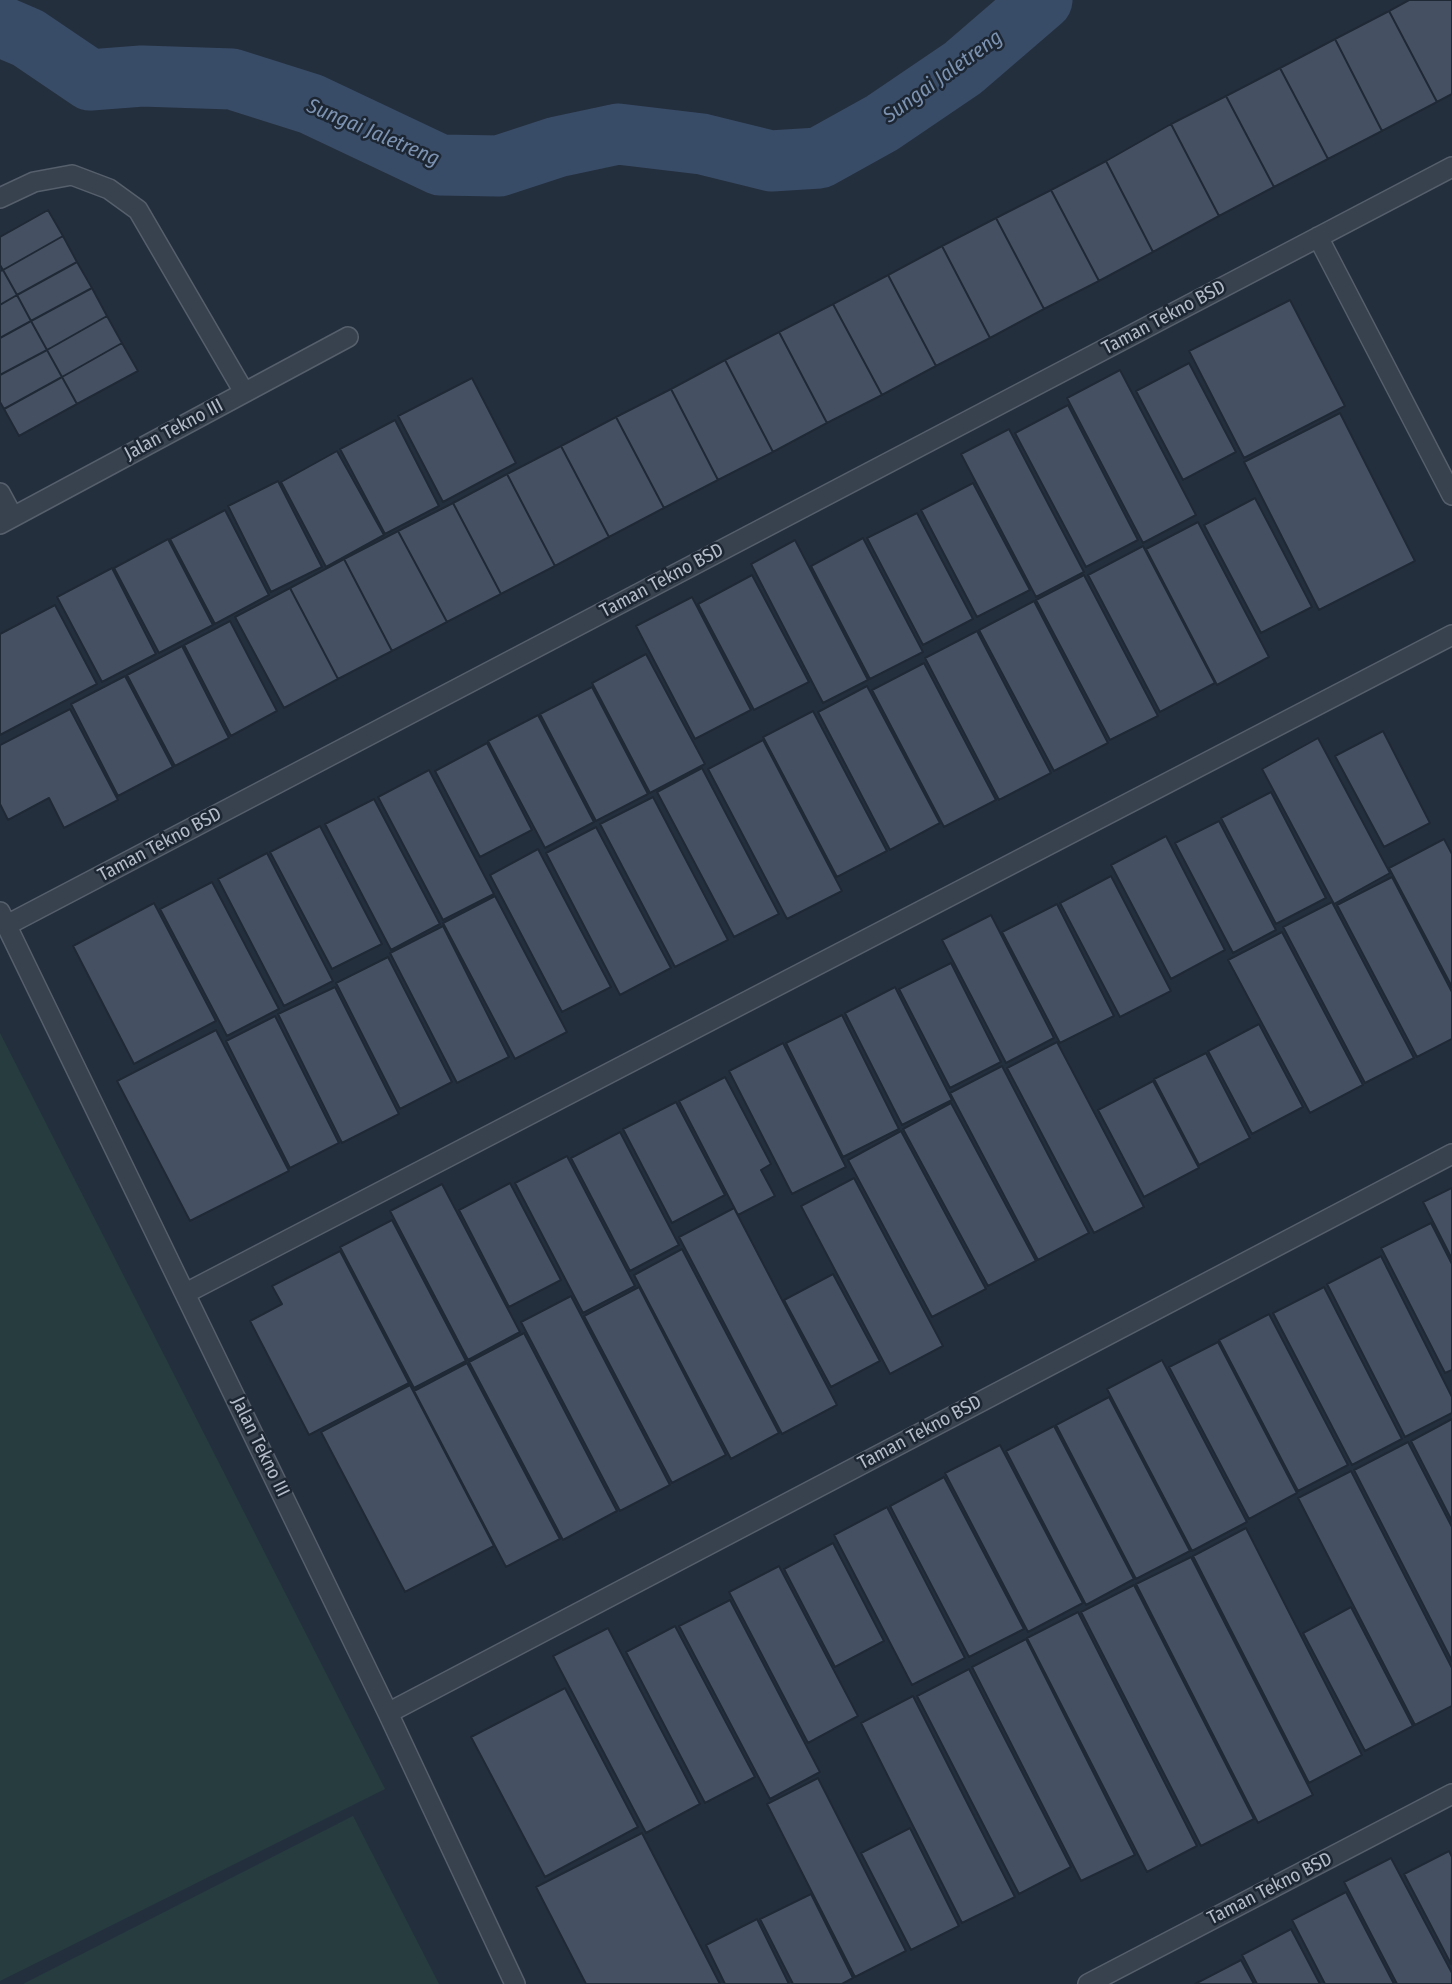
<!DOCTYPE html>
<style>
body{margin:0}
canvas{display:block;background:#242f3e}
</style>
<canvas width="1452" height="1984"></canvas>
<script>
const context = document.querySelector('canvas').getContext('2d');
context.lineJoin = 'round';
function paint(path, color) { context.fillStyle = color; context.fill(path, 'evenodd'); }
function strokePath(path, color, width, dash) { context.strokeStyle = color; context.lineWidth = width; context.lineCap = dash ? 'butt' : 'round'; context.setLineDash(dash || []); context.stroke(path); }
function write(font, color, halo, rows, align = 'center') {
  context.font = font + ' "Fira Sans Condensed",sans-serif'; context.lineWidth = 5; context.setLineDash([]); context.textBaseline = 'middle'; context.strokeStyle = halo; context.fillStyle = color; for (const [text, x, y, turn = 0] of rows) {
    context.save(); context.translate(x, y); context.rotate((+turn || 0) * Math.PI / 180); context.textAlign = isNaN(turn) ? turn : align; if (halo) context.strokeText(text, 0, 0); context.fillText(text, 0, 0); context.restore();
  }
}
paint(new Path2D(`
 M0 1033 385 1789 0 1981Z
 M353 1816 439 1984H23Z`), '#263c3f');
strokePath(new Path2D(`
 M0 26 28 38 90 80 142 76 232 79 311 104 440 165 499 166 557 147 618 134 702 144 771 161 819 158 882 123 963 68 1042 0`), '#394c67', 61);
const building = new Path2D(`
 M1409 0H1452V94L1437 102 1389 11Z
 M1389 11 1437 102 1382 131 1335 39Z
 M1335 39 1382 131 1328 159 1280 68Z
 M1280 68 1328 159 1274 187 1226 96Z
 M1226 96 1274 187 1219 216 1171 124Z
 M1171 124 1219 216 1153 252 1106 161Z
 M1106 161 1153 252 1099 281 1051 190Z
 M1051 190 1099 281 1044 309 996 218Z
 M48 210 63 236 3 270 0 265V237Z
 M996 218 1044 309 990 338 942 246Z
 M63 236 77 262 17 295 3 270Z
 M942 246 990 338 936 366 888 275Z
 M77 262 92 288 31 321 17 295Z
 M3 270 17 295 0 305V271Z
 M888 275 936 366 882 395 833 304Z
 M92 288 107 316 47 350 31 321Z
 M17 295 31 321 0 338V305Z
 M1290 300 1345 406 1244 458 1189 351Z
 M833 304 882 395 827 423 779 332Z
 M107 316 122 343 62 377 47 350Z
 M31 321 47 350 0 375V338Z
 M779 332 827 423 773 452 725 360Z
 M122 343 138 371 77 404 62 377Z
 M47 350 62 377 4 409 0 402V375Z
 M725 360 773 452 718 480 671 389Z
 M1189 363 1236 452 1183 480 1136 391Z
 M1120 370 1196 515 1143 543 1067 398Z
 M62 377 77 404 19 436 4 409Z
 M472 378 516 463 443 502 398 416Z
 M671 389 718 480 664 508 616 417Z
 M1068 405 1138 540 1086 567 1015 433Z
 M1340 413 1415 561 1319 610 1244 462Z
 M616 417 664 508 609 537 561 446Z
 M395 420 439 506 385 534 340 449Z
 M1009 429 1084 572 1036 597 961 454Z
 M561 446 609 537 555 566 507 474Z
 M337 451 384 535 326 567 281 482Z
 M507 474 555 566 501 594 453 503Z
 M278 481 322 567 271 592 228 506Z
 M973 483 1030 590 977 617 921 510Z
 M1255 498 1312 607 1261 633 1204 525Z
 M453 503 501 594 447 622 398 531Z
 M225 510 269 595 215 624 170 539Z
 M917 513 973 619 923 645 867 538Z
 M1198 522 1269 657 1217 685 1146 549Z
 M398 531 447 622 392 651 344 559Z
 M863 538 923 652 870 679 811 566Z
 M168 539 213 625 159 653 114 568Z
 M795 540 868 680 823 703 751 564Z
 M1143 546 1215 683 1160 712 1088 575Z
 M344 559 392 651 338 679 290 588Z
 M112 568 156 654 102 682 57 597Z
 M752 575 809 682 754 710 698 604Z
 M1084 575 1158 716 1110 740 1036 600Z
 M290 588 338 679 284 708 235 617Z
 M692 597 751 710 695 739 636 626Z
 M1034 601 1108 743 1054 771 979 630Z
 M55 605 97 684 0 735V634Z
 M230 621 277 711 231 736 184 645Z
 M977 631 1051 773 999 800 925 658Z
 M182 646 229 738 175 766 127 675Z
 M646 654 705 764 650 793 592 683Z
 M924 663 996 800 944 827 872 690Z
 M125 676 173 767 118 796 71 704Z
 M867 686 940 823 890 850 818 712Z
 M592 687 648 794 596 821 540 714Z
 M70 709 118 800 64 828 49 798 8 820 0 804V745Z
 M813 711 887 851 837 877 763 737Z
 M538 715 594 822 545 848 488 741Z
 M1383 731 1430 823 1384 847 1335 756Z
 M1318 738 1390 873 1334 904 1262 769Z
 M763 740 842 891 787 919 708 769Z
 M487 743 532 830 480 857 435 771Z
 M702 768 779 914 734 937 657 792Z
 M429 770 494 894 443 920 378 797Z
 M1271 792 1326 898 1276 924 1221 818Z
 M653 797 728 940 675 967 600 824Z
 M374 799 440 924 391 950 325 824Z
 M1219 821 1276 930 1233 953 1175 843Z
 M320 826 382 944 332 969 270 852Z
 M596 827 671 968 620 995 546 853Z
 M1166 836 1225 950 1171 979 1111 865Z
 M1444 839 1452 854V987L1389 868Z
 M538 849 611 987 562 1012 490 875Z
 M267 853 333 981 284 1006 218 879Z
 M1111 876 1171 991 1120 1017 1060 903Z
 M1392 877 1452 992V1039L1417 1057 1337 905Z
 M212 882 279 1009 227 1036 160 909Z
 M495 896 567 1032 515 1059 443 923Z
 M1332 902 1414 1058 1365 1083 1283 927Z
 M154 903 216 1021 134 1064 73 946Z
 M1057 904 1114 1016 1060 1043 1002 932Z
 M991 915 1054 1038 1006 1063 942 940Z
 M443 926 509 1057 457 1083 390 953Z
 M1282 932 1363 1085 1310 1113 1228 960Z
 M388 957 452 1082 400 1109 336 983Z
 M951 963 1001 1062 950 1088 899 989Z
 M335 987 399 1114 342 1143 278 1014Z
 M895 987 952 1100 902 1125 845 1013Z
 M842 1015 899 1129 843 1157 786 1043Z
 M275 1016 339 1143 290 1168 226 1041Z
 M1259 1024 1303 1107 1252 1134 1208 1051Z
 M216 1030 289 1171 190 1221 117 1081Z
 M1057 1042 1144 1207 1094 1233 1007 1068Z
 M783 1043 846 1167 792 1194 729 1071Z
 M1206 1053 1250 1138 1199 1165 1154 1079Z
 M1002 1066 1089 1233 1038 1260 950 1093Z
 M725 1077 771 1164 761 1170 775 1196 738 1215 679 1101Z
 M1153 1081 1199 1168 1144 1197 1098 1110Z
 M676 1102 725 1195 672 1223 623 1129Z
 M951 1103 1036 1261 988 1286 903 1129Z
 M901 1131 986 1289 932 1317 848 1160Z
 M620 1132 679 1245 630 1271 571 1158Z
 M567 1156 635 1286 583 1313 515 1183Z
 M854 1178 943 1346 890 1374 801 1206Z
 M510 1183 561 1280 509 1307 459 1210Z
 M442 1184 520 1332 468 1360 390 1211Z
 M1452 1188V1259L1423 1202Z
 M734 1208 837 1405 782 1434 679 1237Z
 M392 1220 466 1361 414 1388 340 1247Z
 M1431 1223 1452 1264V1370L1445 1373 1381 1248Z
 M682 1249 779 1433 731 1459 634 1275Z
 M340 1251 409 1383 309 1435 250 1321 282 1304 272 1286Z
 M1381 1256 1452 1397V1413L1405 1437 1327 1284Z
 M833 1274 880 1361 831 1387 784 1300Z
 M639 1287 726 1455 672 1483 584 1316Z
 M1324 1287 1402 1439 1352 1465 1273 1313Z
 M571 1296 670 1485 620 1511 521 1322Z
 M1269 1314 1348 1465 1298 1491 1219 1340Z
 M524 1333 617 1511 563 1540 469 1362Z
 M1218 1342 1297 1493 1249 1519 1169 1367Z
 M1162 1360 1247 1522 1192 1551 1107 1389Z
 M467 1363 560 1539 506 1567 414 1391Z
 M410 1385 494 1546 405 1592 321 1432Z
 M1109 1397 1190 1551 1136 1579 1056 1425Z
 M1452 1419V1521L1411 1441Z
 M1054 1426 1134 1579 1086 1605 1006 1451Z
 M1408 1442 1452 1527V1661L1354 1470Z
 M1000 1445 1083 1603 1028 1632 945 1473Z
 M1351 1471 1452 1668V1706L1415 1725 1298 1498Z
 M944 1477 1024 1629 969 1657 890 1506Z
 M887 1507 965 1658 912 1685 834 1535Z
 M1246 1528 1362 1755 1309 1783 1193 1556Z
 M833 1543 884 1641 835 1667 784 1569Z
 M1191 1557 1313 1795 1258 1823 1136 1584Z
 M779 1566 858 1716 808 1743 729 1592Z
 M1134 1585 1254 1819 1201 1846 1081 1612Z
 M730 1600 820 1772 770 1799 679 1626Z
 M1351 1607 1413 1726 1365 1751 1303 1633Z
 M1078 1612 1197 1846 1147 1872 1027 1638Z
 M675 1626 755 1777 705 1803 626 1652Z
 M608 1628 700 1804 646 1833 553 1656Z
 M1026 1639 1135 1855 1081 1881 972 1667Z
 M969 1669 1071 1867 1019 1894 917 1696Z
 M565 1688 638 1827 545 1877 471 1737Z
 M913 1696 1015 1897 962 1923 861 1723Z
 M818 1778 906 1951 855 1977 767 1804Z
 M910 1828 959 1926 911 1950 861 1853Z
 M642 1833 720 1984H586L536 1887Z
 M1449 1851 1452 1857 1451 1964 1404 1874Z
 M1391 1858 1452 1973V1984H1397L1344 1882Z
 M1346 1892 1394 1984H1325L1292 1920Z
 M811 1894 853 1978 842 1984H793L760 1919Z
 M757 1919 789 1984H725L706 1945Z
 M1291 1929 1320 1984H1257L1242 1955Z
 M1241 1960 1254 1984H1195Z`);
paint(building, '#455162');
strokePath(building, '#1f2835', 2);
const service = new Path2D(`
 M0 198 34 182 72 175 109 189 138 210 244 392
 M1318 237 1452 495
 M0 493 13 517
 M0 524 348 337
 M0 912 388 1713 515 1984
 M7 925 1452 167
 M186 1293 1452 635
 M388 1713 1452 1154
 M1088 1984 1452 1794`);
strokePath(service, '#565f6c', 22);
strokePath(service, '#38414e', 19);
write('19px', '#b4bcc9', '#1d2633', [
 ["Taman Tekno BSD",1164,318,-28],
 ["Jalan Tekno III",174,430,-28],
 ["Taman Tekno BSD",662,581,-28],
 ["Taman Tekno BSD",160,845,-28],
 ["Taman Tekno BSD",920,1433,-28],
 ["Jalan Tekno III",260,1447,64],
 ["Taman Tekno BSD",1270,1889,-27]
]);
write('italic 21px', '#7c92b1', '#1d2633', [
 ["Sungai Jaletreng",943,77,-36],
 ["Sungai Jaletreng",373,133,23]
]);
</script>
